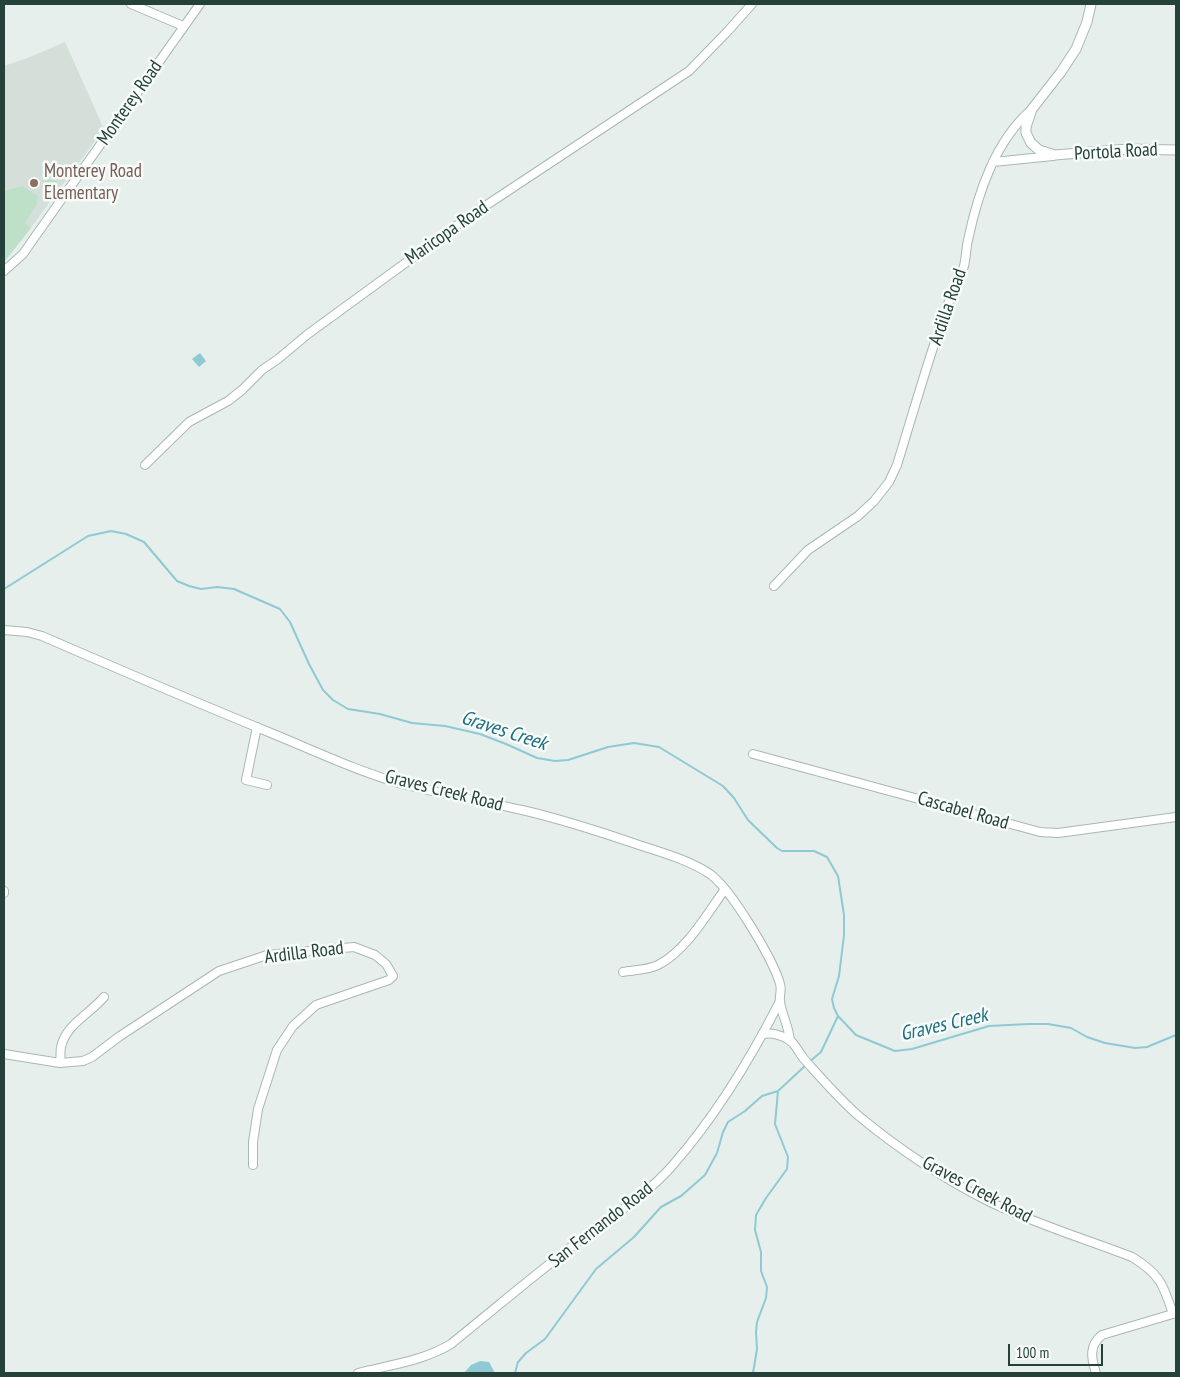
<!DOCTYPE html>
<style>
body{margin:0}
#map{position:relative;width:1180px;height:1377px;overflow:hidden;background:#e6efeb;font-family:"PT Sans Narrow",sans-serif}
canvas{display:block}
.frame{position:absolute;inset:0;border:5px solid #24423a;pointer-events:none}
.scale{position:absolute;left:1008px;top:1344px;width:95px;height:22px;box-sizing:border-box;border:2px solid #24423a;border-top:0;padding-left:6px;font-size:15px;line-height:18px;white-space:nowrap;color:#24423a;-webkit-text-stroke:4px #f7fbf9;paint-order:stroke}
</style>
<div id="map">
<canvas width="1180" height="1377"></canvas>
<div class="frame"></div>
<div class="scale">100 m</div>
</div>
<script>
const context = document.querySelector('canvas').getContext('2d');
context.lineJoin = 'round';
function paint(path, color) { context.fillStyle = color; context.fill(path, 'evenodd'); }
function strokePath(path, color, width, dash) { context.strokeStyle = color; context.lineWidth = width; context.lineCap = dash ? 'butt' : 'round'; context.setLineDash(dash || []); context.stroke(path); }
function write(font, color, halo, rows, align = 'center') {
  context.font = font + ' "PT Sans Narrow",sans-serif'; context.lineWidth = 5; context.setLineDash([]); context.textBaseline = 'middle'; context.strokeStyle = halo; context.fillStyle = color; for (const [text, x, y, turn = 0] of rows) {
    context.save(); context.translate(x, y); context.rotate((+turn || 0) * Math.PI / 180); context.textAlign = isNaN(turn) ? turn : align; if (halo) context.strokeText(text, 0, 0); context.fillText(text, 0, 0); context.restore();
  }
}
paint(new Path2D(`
 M65 42 104 129 21 241 4 262V66L30 57Z`), '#d4dfda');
paint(new Path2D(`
 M47 179 56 180 58 191 53 196 41 187Z
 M22 186 38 196 37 204 25 223 31 228 4 262V191Z`), '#bfe0c8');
paint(new Path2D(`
 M200 353 206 361 199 367 192 359Z
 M480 1361 489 1362 495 1373H464L471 1365Z`), '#8ec9d4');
strokePath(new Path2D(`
 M4 589 88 536 111 531 126 534 144 542 177 581 189 586 201 589 217 587 234 589 280 609 290 622 309 664 323 690 333 700 348 709 380 714 412 723 445 726 480 734 506 744 537 758 555 761 568 760 608 747 634 743 659 747 723 786 734 798 748 820 777 848 782 851H814L827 857 838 876 844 915V935L839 976 832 999 834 1008 838 1016 856 1035 895 1051 912 1049 989 1026 1029 1024H1048L1071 1028 1087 1037 1105 1043 1135 1048 1147 1047 1176 1035
 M809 1062 821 1052 838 1016
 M515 1373 518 1362 526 1353 545 1339 596 1269 634 1237 661 1207 681 1196 705 1175 717 1153 723 1132 728 1122 745 1111 762 1096 778 1091 806 1065
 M753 1373 757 1349 756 1332 757 1322 766 1298 767 1287 761 1271V1252L755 1230 756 1215 766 1198 787 1169 788 1157 775 1124 778 1091`), '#8ec9d4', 2);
const minor = new Path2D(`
 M131 4 183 26
 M993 162 1053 156
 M4 271 23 254 32 241 200 4
 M145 465 189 422 228 401 242 390 262 370 278 359 308 334 467 218 689 71 727 32 752 4
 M774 586 808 550 858 516 874 501 889 482 897 465C913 413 928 360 946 309 951 294 960 281 964 266 966 258 966 249 968 240 978 193 995 141 1032 109
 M4 630 27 632 42 636C118 669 195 702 271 733 315 751 357 771 402 784 442 794 482 801 522 810 561 819 601 832 639 845 663 853 689 860 710 874 731 889 773 959 780 984 782 990 779 996 780 1002 782 1015 789 1027 790 1041
 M257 727 246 780 267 785
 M753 754 1040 832 1058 833 1176 817
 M4 893V891
 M623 972C634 970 648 970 658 965 686 951 707 914 725 889
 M762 1035C770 1031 784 1036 791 1041 796 1046 800 1054 804 1059 822 1079 840 1100 860 1117 900 1150 944 1179 990 1202 1036 1224 1085 1239 1132 1257 1160 1274 1163 1284 1173 1314
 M4 1054 60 1063 83 1061 92 1057 120 1036 219 971 267 955 354 947 375 955 386 964 393 976 389 980 316 1005 293 1026 277 1050 258 1109 253 1142V1165
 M60 1063C61 1058 60 1052 61 1047 66 1024 90 1014 104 997
 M358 1373C389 1365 423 1361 451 1344 492 1311 533 1276 575 1244 606 1221 647 1195 672 1166 716 1116 750 1060 780 1001
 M1096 1373C1091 1358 1089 1345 1102 1335L1176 1313`);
const tertiary = new Path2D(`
 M1091 4 1087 22 1076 49 1061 72 1032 109 1026 127V133L1031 143 1039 150 1055 155 1128 149 1176 150`);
strokePath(minor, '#a8b8b2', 10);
strokePath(tertiary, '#a8b8b2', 11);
strokePath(minor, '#fff', 8);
strokePath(tertiary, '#fff', 9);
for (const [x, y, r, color] of [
 [34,183,5,"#8d6e63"]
]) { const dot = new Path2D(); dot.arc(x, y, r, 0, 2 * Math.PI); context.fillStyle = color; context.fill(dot); strokePath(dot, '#f7fbf9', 2); }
write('19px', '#24423a', '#f7fbf9', [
 ["Monterey Road",130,103,-55],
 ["Portola Road",1116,152,-3],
 ["Maricopa Road",447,233,-35],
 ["Ardilla Road",948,307,-71],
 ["Graves Creek Road",444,791,14],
 ["Cascabel Road",963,811,16],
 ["Ardilla Road",304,953,-7],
 ["Graves Creek Road",977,1190,28],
 ["San Fernando Road",601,1225,-38]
]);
write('19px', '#785e54', '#f7fbf9', [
 ["Monterey Road",44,172],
 ["Elementary",44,194]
], 'left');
write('italic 20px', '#1c6f80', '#f7fbf9', [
 ["Graves Creek",504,731,18],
 ["Graves Creek",944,1025,-13]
]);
</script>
